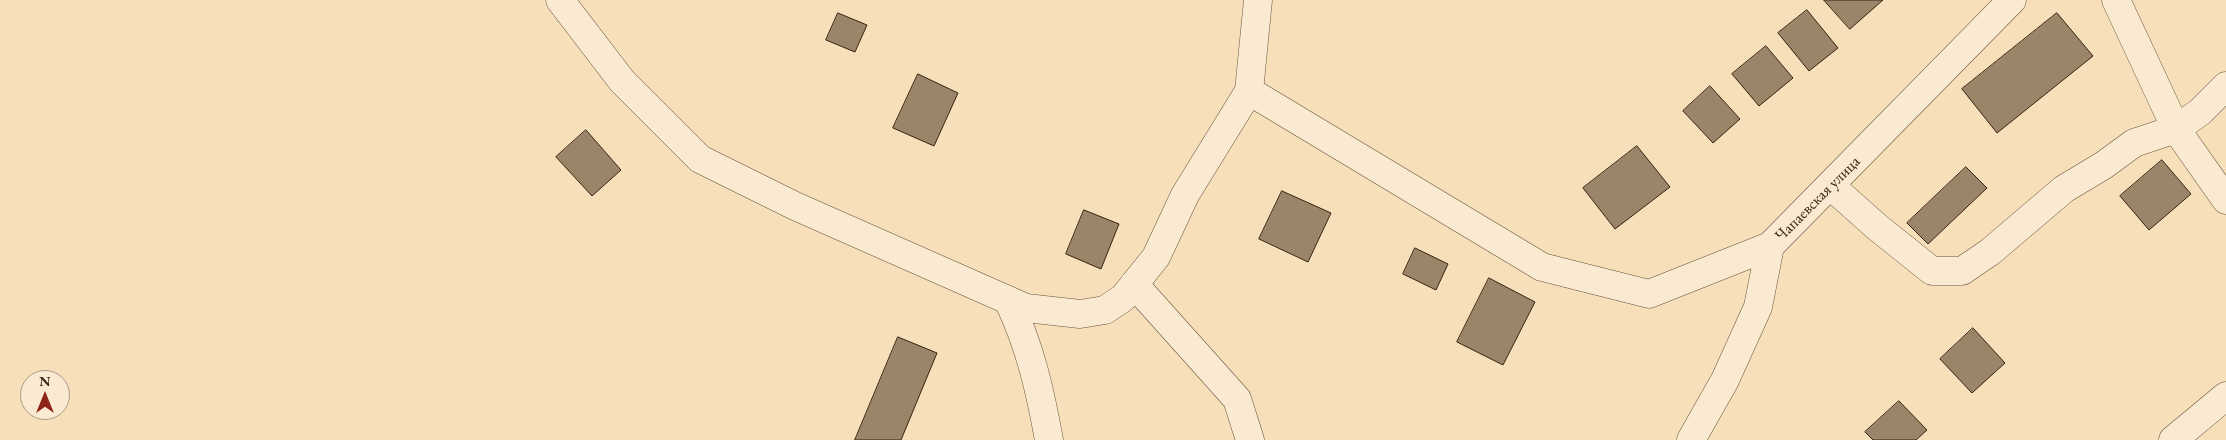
<!DOCTYPE html>
<meta charset="utf-8">
<style>
body{margin:0}
#map{position:relative;width:2226px;height:440px;overflow:hidden;background:#f7dfb9;font-family:"EB Garamond",serif}
canvas{display:block}
.north{position:absolute;left:20px;top:370px;width:50px;height:50px;box-sizing:border-box;background:#faead2;border:1px solid #ab9b86;border-radius:50%;rotate:0deg;font-size:14px;font-weight:700;line-height:20px;text-align:center;color:#352413}
.north::after{content:'';display:block;margin:auto;width:18px;height:22px;background:#8f2418;clip-path:polygon(50% 0,100% 100%,50% 72%,0 100%)}
</style>
<div id="map">
<canvas width="2226" height="440"></canvas>
<div class="north">N</div>
</div>
<script>
const context = document.querySelector('canvas').getContext('2d');
context.lineJoin = 'round';
function paint(path, color) { context.fillStyle = color; context.fill(path, 'evenodd'); }
function strokePath(path, color, width, dash) { context.strokeStyle = color; context.lineWidth = width; context.lineCap = dash ? 'butt' : 'round'; context.setLineDash(dash || []); context.stroke(path); }
function write(font, color, halo, rows, align = 'center') {
  context.font = font + ' "EB Garamond",serif'; context.lineWidth = 4; context.setLineDash([]); context.textBaseline = 'middle'; context.strokeStyle = halo; context.fillStyle = color; for (const [text, x, y, turn = 0] of rows) {
    context.save(); context.translate(x, y); context.rotate((+turn || 0) * Math.PI / 180); context.textAlign = isNaN(turn) ? turn : align; if (halo) context.strokeText(text, 0, 0); context.fillText(text, 0, 0); context.restore();
  }
}
const building = new Path2D(`
 M1824 0H1883L1850 29Z
 M1807 10 1838 48 1809 71 1778 33Z
 M838 13 867 25 855 52 826 40Z
 M2057 13 2093 56 1997 133 1962 89Z
 M1766 46 1793 78 1759 106 1732 74Z
 M918 74 958 93 934 146 893 128Z
 M1710 86 1740 119 1713 143 1683 111Z
 M586 130 621 170 592 196 556 157Z
 M1637 146 1670 187 1615 229 1583 188Z
 M2162 160 2191 194 2149 230 2120 196Z
 M1966 167 1987 188 1928 244 1907 223Z
 M1282 191 1331 213 1308 262 1259 239Z
 M1084 210 1119 224 1101 269 1066 254Z
 M1415 248 1448 264 1436 290 1403 274Z
 M1489 278 1535 302 1503 365 1457 342Z
 M1973 328 2005 363 1972 393 1940 359Z
 M898 337 937 353 901 440H855Z
 M1899 401 1927 430 1916 440H1873L1865 432Z`);
paint(building, '#9a8569');
strokePath(building, '#352413', 1);
const minor = new Path2D(`
 M560 0 622 81 700 159 795 206 1026 308 1080 314 1105 310 1123 298 1156 257 1185 195 1249 91 1258 0
 M2116 0 2176 129 2226 200
 M1249 91 1542 267 1649 294 1770 246
 M1831 186 1877 227 1932 271H1962L1990 252 2064 189 2104 165 2134 143 2176 129 2200 112 2226 86
 M1134 284 1237 399 1250 440
 M1008 300C1030 346 1040 390 1049 440
 M1691 440 1725 380 1758 307 1770 246 2012 0
 M2173 440 2226 396`);
strokePath(minor, '#66533c', 29);
strokePath(minor, '#faead2', 28);
write('16px', '#352413', '#faead2', [
 ["Чапаевская улица",1818,199,-45]
]);
</script>
